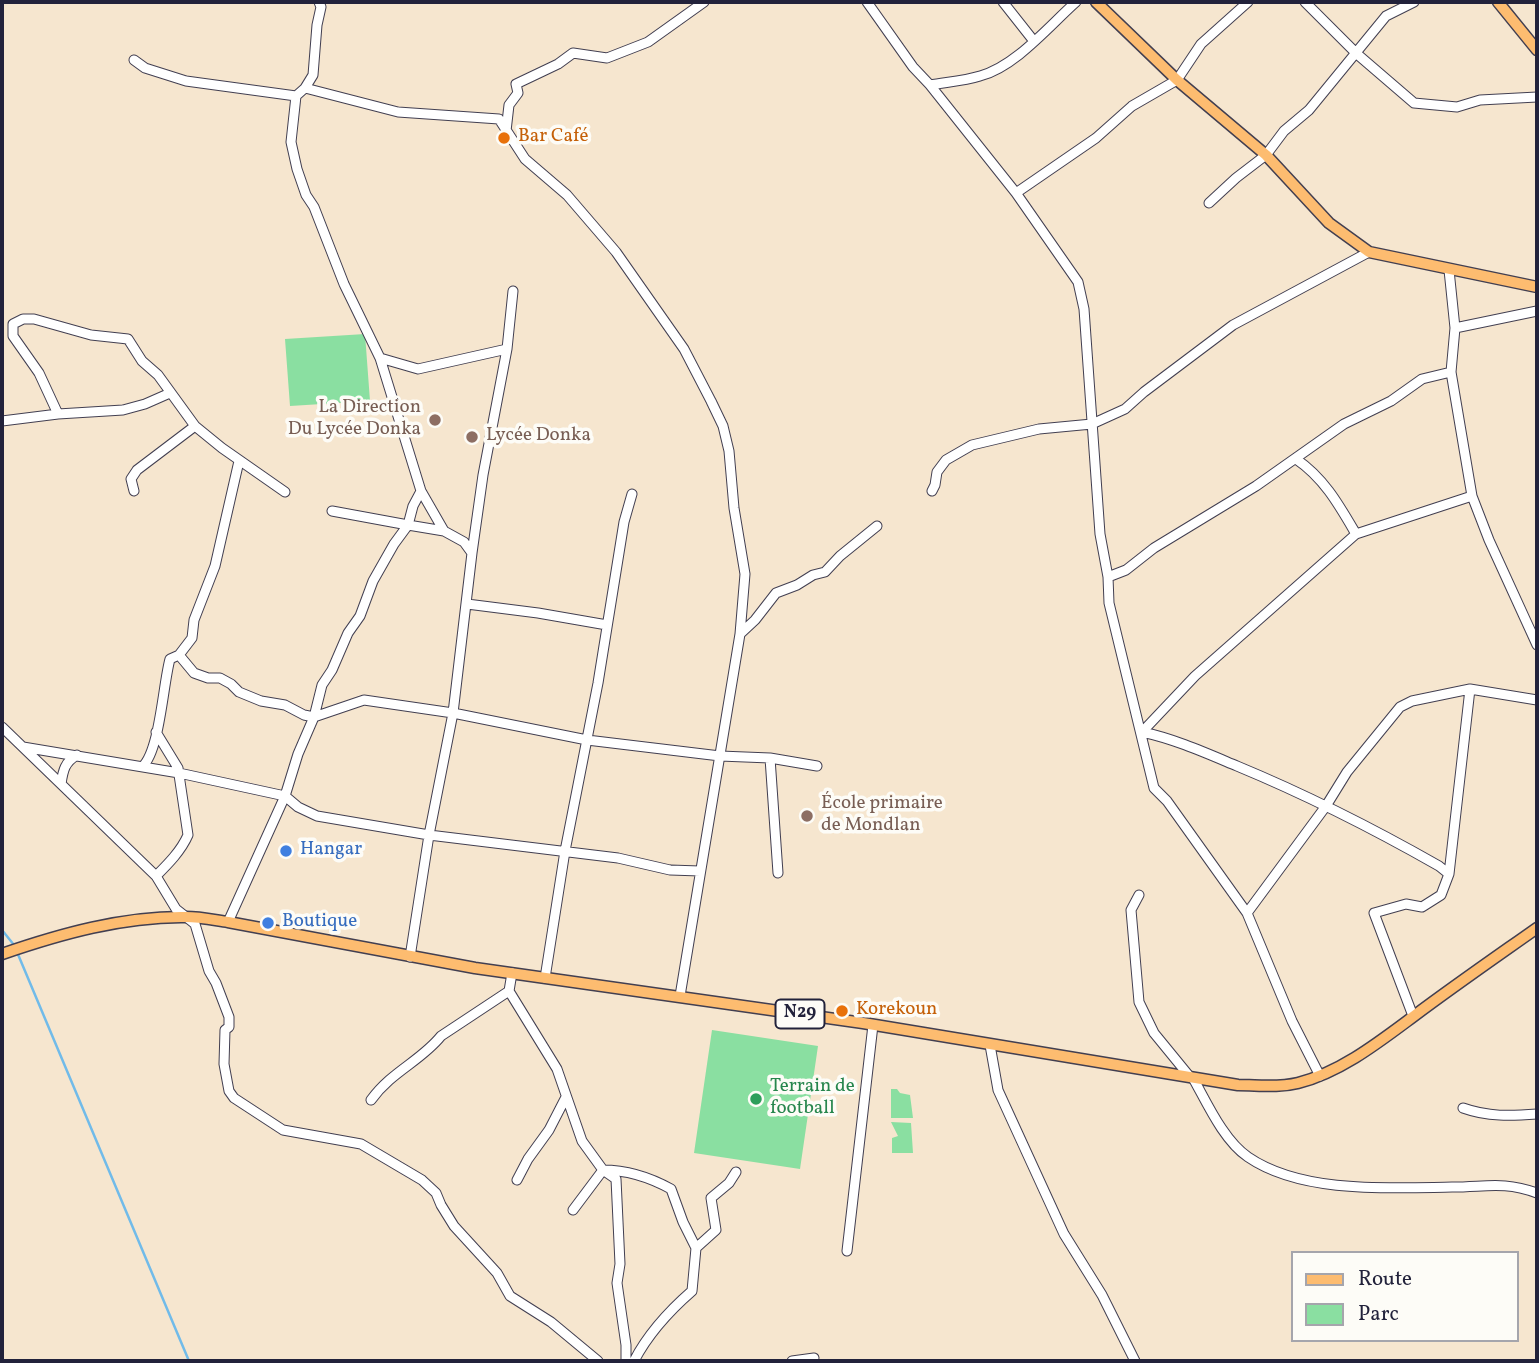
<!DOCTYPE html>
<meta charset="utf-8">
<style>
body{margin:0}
#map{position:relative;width:1539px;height:1363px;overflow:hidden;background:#f6e6cf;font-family:Vollkorn,serif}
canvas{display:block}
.frame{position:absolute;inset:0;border:4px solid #22223b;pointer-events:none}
.legend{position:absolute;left:1291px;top:1251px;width:228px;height:91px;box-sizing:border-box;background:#fdfcf7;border:2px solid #a5a5ac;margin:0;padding:9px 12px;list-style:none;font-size:21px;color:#22223b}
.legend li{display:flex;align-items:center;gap:14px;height:35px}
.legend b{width:35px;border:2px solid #a5a5ac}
</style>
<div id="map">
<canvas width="1539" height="1363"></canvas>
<div class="frame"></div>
<ul class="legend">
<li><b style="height:9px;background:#fdbc70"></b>Route</li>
<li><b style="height:19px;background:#8adfa1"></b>Parc</li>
</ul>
</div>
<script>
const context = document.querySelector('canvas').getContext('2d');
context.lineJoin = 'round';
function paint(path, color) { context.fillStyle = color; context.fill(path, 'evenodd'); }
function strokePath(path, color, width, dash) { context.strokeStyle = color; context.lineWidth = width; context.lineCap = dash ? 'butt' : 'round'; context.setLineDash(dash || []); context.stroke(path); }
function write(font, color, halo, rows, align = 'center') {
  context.font = font + ' Vollkorn,serif'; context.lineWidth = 7; context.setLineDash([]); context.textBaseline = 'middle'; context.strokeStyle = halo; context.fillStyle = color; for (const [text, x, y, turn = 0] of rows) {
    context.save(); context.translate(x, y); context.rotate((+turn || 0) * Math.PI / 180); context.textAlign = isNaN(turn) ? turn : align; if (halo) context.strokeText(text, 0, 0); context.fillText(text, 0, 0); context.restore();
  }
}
paint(new Path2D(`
 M365 334 370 401 290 406 285 339Z
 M712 1030 818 1046 800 1169 694 1153Z
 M891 1089H897L900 1093 910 1095 913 1118H891Z
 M891 1122 911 1123 913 1153H892V1138L898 1136Z`), '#8adfa1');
strokePath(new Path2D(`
 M2 930 14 945
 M17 952 189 1361`), '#71bbe9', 2.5);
const minor = new Path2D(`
 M319 2 321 7 317 25 313 75 305 88 296 96 291 142 297 169 306 195 314 207 344 284 380 358 421 491 444 531 464 542 472 553
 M867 2 913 67 930 85 1016 193 1078 282 1084 309 1100 534 1108 577 1109 603 1154 788 1167 801 1247 913 1292 1021 1320 1076
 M1003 2 1033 40
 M1305 2 1357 54 1414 103 1457 107 1480 100 1537 97
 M134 60 145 68 186 81 296 96
 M930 85C947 82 964 81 980 76 1015 67 1049 26 1076 2
 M305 88 398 112 499 119 525 159 567 195 616 252 684 349 711 401 723 426 729 451 734 508 745 574 740 634 680 996
 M506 131 509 105 518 93 516 84 558 64 573 53 607 58 648 42 704 2
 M1016 193 1096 138 1132 106 1177 80 1201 44 1248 2
 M1209 203 1236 178 1266 155 1284 131 1309 110 1386 16 1414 2
 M1449 270 1455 328 1451 372 1472 496 1489 540 1537 645
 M1455 328 1537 311
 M380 358 418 369 507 349
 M58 414 39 373 13 336V324L23 319H34L91 335 128 339 142 361 158 375 195 426 222 448 285 492
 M2 421 58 414 123 410 145 404 170 393
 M1296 459C1324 478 1339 505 1356 534
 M134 491 131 479 137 470 195 426
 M932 491 935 485 937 472 946 460 972 445 1039 429 1092 424 1125 409 1144 392 1233 325 1369 252
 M332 511 408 525 413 506 421 491
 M1108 577 1126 570 1154 548 1256 486 1344 424 1391 401 1422 379 1451 372
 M467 604 538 613 607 625
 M740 634 755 620 776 593 797 585 813 575 825 572 840 556 877 526
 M179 655 194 673 208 678H220L231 684 239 692 261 701 285 705 304 715 314 717 322 685 332 670 348 633 360 616 373 581 394 544 408 525 444 531
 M1470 689 1537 700
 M2 727 156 876 176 909 195 924 209 971 216 983 229 1017V1027L225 1030 224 1064 229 1091 234 1098 283 1130 361 1144 422 1180 436 1193 441 1205 454 1226 497 1273 510 1296 551 1322 598 1361
 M1142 732C1175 739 1206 753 1237 766 1307 795 1374 829 1439 866L1449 874 1470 689 1412 701 1400 707 1347 772 1326 806 1247 913
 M1142 732 1195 676 1356 534 1472 496
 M23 747 179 773 285 796 298 807 317 816 429 835 618 858 670 870 700 871
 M770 758 778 873
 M142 767C160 751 163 684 170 659L179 655 192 638 194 620 215 566 239 461
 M61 784C63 770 65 762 77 755
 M156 876C168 864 181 851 188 835L178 768 156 732
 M1139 895 1131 910 1139 1002 1154 1033 1190 1077
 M228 922 285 796 298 754 314 717 364 700 453 713 587 740 720 756 770 758 817 766
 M410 957 429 835 453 713 472 553 483 475 507 349 513 291
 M512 973 509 991 557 1069 582 1141 603 1170 616 1179 620 1264 617 1283 626 1345V1361
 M545 978 565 851 598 683 624 522 632 494
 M1413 1016 1374 913 1406 904 1422 907 1441 895 1449 874
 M990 1045 998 1090 1064 1234 1102 1295 1135 1361
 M1193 1078C1207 1103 1224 1141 1248 1157 1302 1194 1390 1188 1452 1187 1487 1187 1503 1181 1537 1193
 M371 1100C392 1071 421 1061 441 1036L509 991
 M1463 1108C1488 1117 1511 1116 1537 1114
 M517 1180 528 1159 549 1130 566 1097
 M573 1210 603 1170C626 1170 651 1178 671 1189L683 1222 696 1248
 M847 1251 873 1025
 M634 1361C648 1334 669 1311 692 1291L696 1248 716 1230 711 1198 729 1183 736 1172
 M792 1361 814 1358`);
const major = new Path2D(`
 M1096 2 1177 80 1266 155 1329 223 1369 252 1537 287
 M1498 2 1537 50
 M2 954C60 934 124 916 186 917 200 917 214 920 228 922L475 968 863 1023 1238 1085C1258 1085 1278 1088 1298 1083 1341 1072 1379 1042 1414 1016 1454 986 1496 957 1537 928`);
strokePath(minor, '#423f51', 11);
strokePath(major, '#423f51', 13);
strokePath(minor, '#fff', 9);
strokePath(major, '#fdbc70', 10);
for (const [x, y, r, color] of [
 [504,138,7,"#e8710a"],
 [435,420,7,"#8d6e63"],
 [472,437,7,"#8d6e63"],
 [807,816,7,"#8d6e63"],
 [286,851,7,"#3f7fe0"],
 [268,923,7,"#3f7fe0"],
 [842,1011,7,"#e8710a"],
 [756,1099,7,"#2e9e5b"]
]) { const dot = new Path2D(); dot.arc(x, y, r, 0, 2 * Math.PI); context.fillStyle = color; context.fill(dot); strokePath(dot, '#fdfcf7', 2.5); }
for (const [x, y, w] of [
 [800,1014,49]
]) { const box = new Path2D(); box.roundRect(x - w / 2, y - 14.5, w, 29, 5); context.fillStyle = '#fdfcf7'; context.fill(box); strokePath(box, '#22223b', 2); }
write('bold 18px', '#22223b', null, [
 ["N29",800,1014]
]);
write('19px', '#c56008', '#fdfcf7', [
 ["Bar Café",518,138],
 ["Korekoun",856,1011]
], 'left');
write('19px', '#785e54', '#fdfcf7', [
 ["La Direction",421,409,"right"],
 ["Du Lycée Donka",421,431,"right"],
 ["Lycée Donka",486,437],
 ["École primaire",821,805],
 ["de Mondlan",821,827]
], 'left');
write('19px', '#366cbe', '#fdfcf7', [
 ["Hangar",300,851],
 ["Boutique",282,923]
], 'left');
write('19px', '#27864d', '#fdfcf7', [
 ["Terrain de",770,1088],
 ["football",770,1110]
], 'left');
</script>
